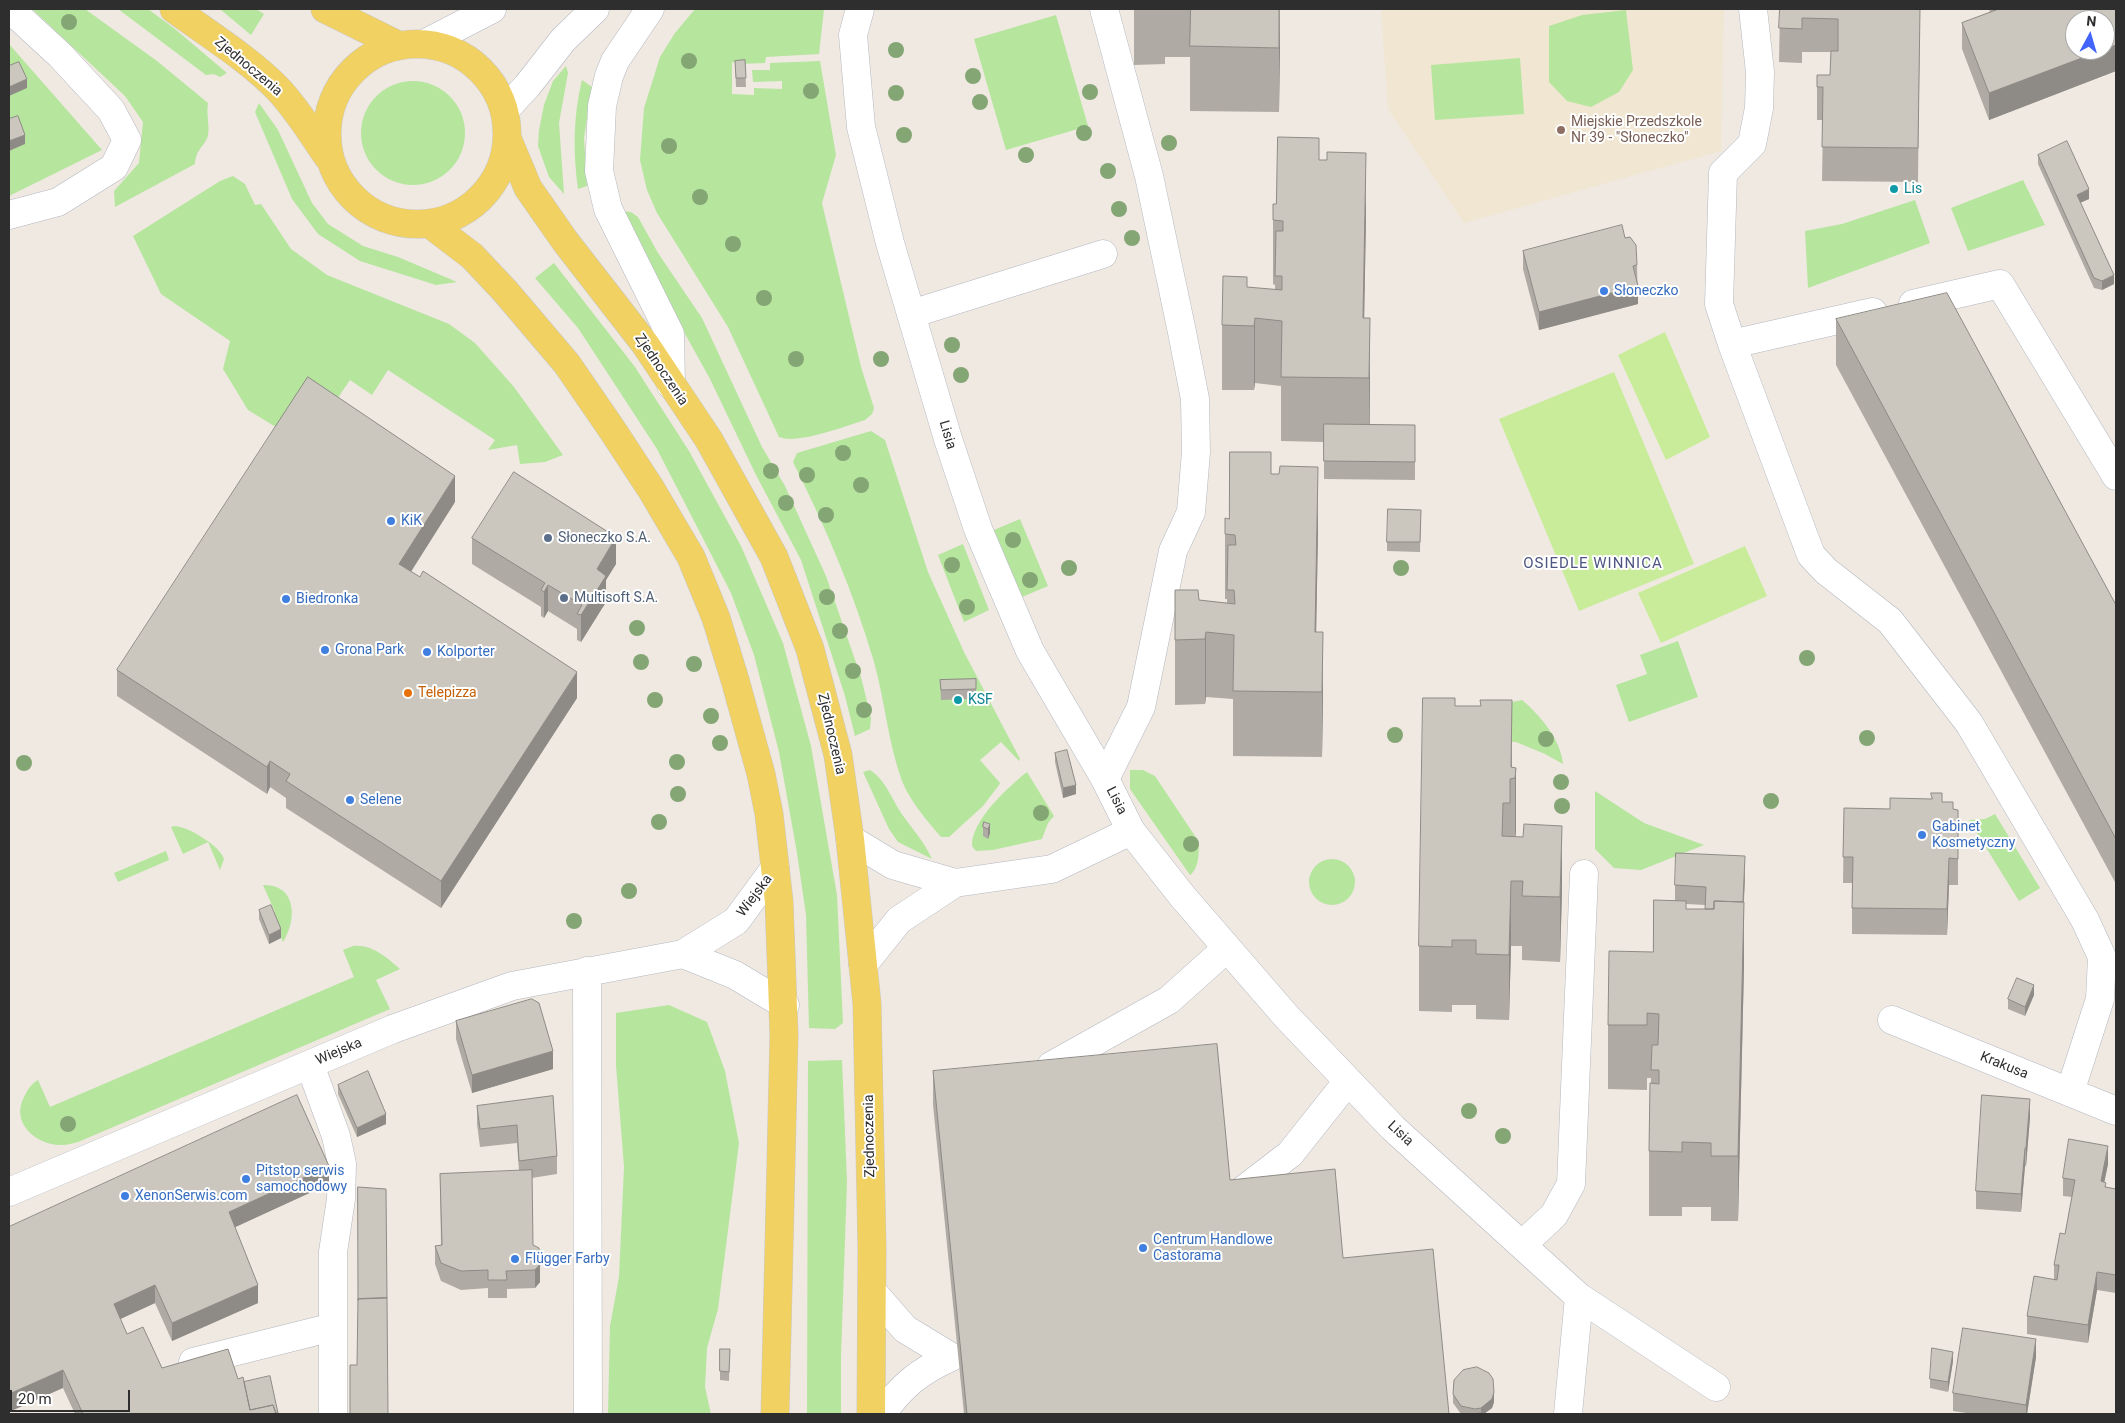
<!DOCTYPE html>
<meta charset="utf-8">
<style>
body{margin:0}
#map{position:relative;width:2125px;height:1423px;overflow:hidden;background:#efe9e1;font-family:Roboto,sans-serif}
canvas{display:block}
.frame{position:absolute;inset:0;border:10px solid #2e2e2e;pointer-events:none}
.north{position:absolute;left:2065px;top:10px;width:50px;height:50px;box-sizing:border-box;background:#fff;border:1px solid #ababab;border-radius:50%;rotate:6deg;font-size:14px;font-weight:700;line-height:20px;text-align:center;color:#2e2e2e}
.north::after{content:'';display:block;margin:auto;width:18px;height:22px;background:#4264fb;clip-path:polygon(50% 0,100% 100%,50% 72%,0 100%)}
.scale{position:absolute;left:10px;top:1390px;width:120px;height:22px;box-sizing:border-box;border:2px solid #2e2e2e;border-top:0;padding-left:6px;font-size:15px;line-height:18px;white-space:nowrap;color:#2e2e2e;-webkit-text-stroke:4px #fff;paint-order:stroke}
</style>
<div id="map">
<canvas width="2125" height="1423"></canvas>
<div class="frame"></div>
<div class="north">N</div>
<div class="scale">20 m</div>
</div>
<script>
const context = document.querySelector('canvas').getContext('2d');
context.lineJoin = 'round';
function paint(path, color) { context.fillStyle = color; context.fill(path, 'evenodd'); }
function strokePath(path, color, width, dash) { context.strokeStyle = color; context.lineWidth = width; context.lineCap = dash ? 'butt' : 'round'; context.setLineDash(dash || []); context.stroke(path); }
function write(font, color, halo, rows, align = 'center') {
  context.font = font + ' Roboto,sans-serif'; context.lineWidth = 4; context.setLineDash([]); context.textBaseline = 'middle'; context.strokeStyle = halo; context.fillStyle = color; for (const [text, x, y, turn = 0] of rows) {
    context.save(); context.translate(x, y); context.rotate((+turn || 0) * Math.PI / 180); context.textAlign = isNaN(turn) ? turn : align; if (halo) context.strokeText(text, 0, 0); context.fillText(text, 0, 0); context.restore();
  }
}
paint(new Path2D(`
 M1381 9H1724L1721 151 1464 223 1388 109Z`), '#f0e6d1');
paint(new Path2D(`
 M32 9H85L157 61 208 103C206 114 210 127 208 135 205 147 196 148 195 164L115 207 114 191 139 163 143 122 125 96Z
 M118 9H148L175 29 227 73 220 77 214 74 206 75Z
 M220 9H256L264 14 251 35Z
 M695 9H824L819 54 766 57 765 63 739 64 732 62V94L754 95V88L782 89V81L753 82 752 70H770V63L820 61 836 155 822 203 861 367 874 408 872 414 865 420C846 426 796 445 779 437L728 327 657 213 647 190 640 160 644 108 660 57 675 33Z
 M1626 10 1633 70 1619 92 1591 107 1567 101 1549 82V26L1582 15Z
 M1056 15 1088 126 1006 150 974 39Z
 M9 44 102 150 9 196Z
 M1520 58 1524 114 1435 120 1431 65Z
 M566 66 568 73 559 123 564 194 549 177 538 146 539 130 544 105 553 81Z
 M582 80 592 87 584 138 587 186 578 189C573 152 573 117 582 80Z
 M361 133a52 52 0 1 1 104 0a52 52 0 1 1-104 0Z
 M259 103 278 130 312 203 328 224 363 246 398 257 457 282 436 285 360 261 318 234 292 199 255 112Z
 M233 176 245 184 255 205 261 204 291 249 327 275 449 324 475 343 514 387 563 455 545 462 520 464 517 445 488 450 495 440 388 370 372 395 350 380 333 405 279 429 248 410 223 369 230 341 161 294 133 236 220 181Z
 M2023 180 2045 225 1968 251 1951 208Z
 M1915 200 1930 243 1808 288 1805 231 1842 224Z
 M621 211 631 212 638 217 658 253 702 318 762 447 785 486 826 576 861 677 871 718 870 729 855 736 845 696 801 560 756 475 710 379 684 332 653 283Z
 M554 263 635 367 689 451 741 546 783 643 811 746 837 895 843 1023 835 1029 809 1028 806 915 797 853 779 752 754 655 731 593 657 449 578 328 535 278Z
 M871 431 885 440 928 572 964 652 1020 759 1019 761 1001 742 980 760 1000 783 999 785 983 806 949 837H941C927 821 910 801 902 781 888 743 885 701 874 662 854 593 825 526 793 462L797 453Z
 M1020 519 1048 586 1022 597 994 530Z
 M963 544 989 610 964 622 938 555Z
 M1678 641 1698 697 1629 722 1616 685 1647 674 1640 655Z
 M1522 700C1540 715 1561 740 1563 764L1545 754 1516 742 1475 739 1477 709Z
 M870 770C887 781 892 801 904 817 914 831 925 843 932 859L898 842 889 829 863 772Z
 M1130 770H1143L1155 776 1199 842C1199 852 1199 869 1190 875L1130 789Z
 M1027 772 1054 816 1048 823 1042 839 993 850 976 851 972 846C971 821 1008 787 1027 772Z
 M1595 791 1644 823 1704 845 1641 870 1614 868 1595 849Z
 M1995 814 2040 888 2019 901 1969 820 1985 819Z
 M174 826C188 826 220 846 224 859L220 870 208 842 183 854 171 827Z
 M166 851 169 860 118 882 114 873Z
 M1309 882a23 23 0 1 1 46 0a23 23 0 1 1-46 0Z
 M263 885C297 884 297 920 283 942L271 914 275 912Z
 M353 946C372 944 386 957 400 969L376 980 390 1009 78 1142C73 1143 67 1145 62 1145 37 1146 10 1123 24 1097 28 1089 30 1085 38 1080L50 1107 354 977 343 950Z
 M669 1005 707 1022 725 1071 739 1143 718 1309 707 1348 705 1387 711 1414H608L610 1326 619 1277 624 1167 616 1065V1013Z
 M842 1060 847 1182 841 1356V1414H807L808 1061Z`), '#b6e59e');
paint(new Path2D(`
 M1665 332 1710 437 1666 460 1618 355Z
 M1614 372 1694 564 1579 611 1499 419Z
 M1745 546 1767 596 1661 643 1638 593Z`), '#c9ec9a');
const minor = new Path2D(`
 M650 9 615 61 609 76 602 106 599 171 608 209 670 334 671 385
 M1104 9 1149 176 1182 332 1195 399 1196 452 1191 512 1173 551 1141 707 1105 779
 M1753 9 1760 72 1759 108 1752 144 1723 173 1719 304 1732 344 1811 555 1826 571 1890 621 1969 723 2085 920 2102 957 2100 999 2070 1092
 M426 43 492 9
 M505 110 528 85 563 40 595 9
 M9 215 58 202 114 167 127 140 111 110 60 55 10 9
 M1913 304 2000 284 2116 476
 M911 314 1103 254
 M1732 344 1873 312
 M1131 831 1183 897 1286 1016 1393 1128 1579 1297 1716 1387
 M850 839 893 865 955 883 1052 869 1131 831 1105 779 1030 651 978 529 948 439 890 243 861 127 853 35 860 9
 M683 954 735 975 785 1005
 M863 965 899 920 955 883
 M587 971 588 1414
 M1892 1020 2116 1111
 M310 1065 336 1136 342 1164 341 1199 333 1252V1414
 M1051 1066 1169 1000 1227 948
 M9 1192 393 1029 512 986 683 954 736 921 775 868
 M1230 1200 1290 1154 1348 1081
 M1522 1245 1554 1215 1571 1184 1584 874
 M872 1291 905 1329 951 1357
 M193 1362 333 1327
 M882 1414C901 1386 920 1371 951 1357
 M1568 1414 1579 1297`);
const major = new Path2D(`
 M174 9C207 33 250 60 278 89 297 109 312 134 328 157
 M325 9 398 45
 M327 134a90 90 0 1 1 180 0a90 90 0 1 1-180 0Z
 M508 140 528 188 565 241 645 344 709 440 774 557 810 649 838 755 850 839 867 1004 872 1248 871 1414
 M430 224 472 256 505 291 567 364 613 431 651 489 691 557 716 618 735 680 761 774 769 814 779 902 784 1035 775 1414`);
strokePath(minor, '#b4b7c1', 29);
strokePath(major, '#c9c9c9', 29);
strokePath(minor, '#fff', 28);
strokePath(major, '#f2d163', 28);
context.fillStyle = '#84a574';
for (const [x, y] of [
 [69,22],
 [896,50],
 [689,61],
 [973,76],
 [811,91],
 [1090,92],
 [896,93],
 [980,102],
 [1084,133],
 [904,135],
 [1169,143],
 [669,146],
 [1026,155],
 [1108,171],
 [700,197],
 [1119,209],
 [1132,238],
 [733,244],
 [764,298],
 [952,345],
 [796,359],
 [881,359],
 [961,375],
 [843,453],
 [771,471],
 [807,475],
 [861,485],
 [786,503],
 [826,515],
 [1013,540],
 [952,565],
 [1069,568],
 [1401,568],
 [1030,580],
 [827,597],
 [967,607],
 [637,628],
 [840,631],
 [1807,658],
 [641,662],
 [694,664],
 [853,671],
 [655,700],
 [864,710],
 [711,716],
 [1395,735],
 [1867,738],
 [1546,739],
 [720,743],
 [677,762],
 [24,763],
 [1561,782],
 [678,794],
 [1771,801],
 [1562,806],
 [1041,813],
 [659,822],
 [1191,844],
 [629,891],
 [574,921],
 [1469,1111],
 [68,1124],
 [1503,1136]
]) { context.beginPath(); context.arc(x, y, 8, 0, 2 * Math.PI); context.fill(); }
paint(new Path2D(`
 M1134 9H1280L1279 112 1190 111V57H1165V64L1134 65Z
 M1780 9H1920L1918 182 1822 181 1823 120H1817V87L1830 75 1831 52H1802V63L1779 62Z
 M1989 9H2116V71L1989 120 1962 49V23L1990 12Z
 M745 60 746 87H736L735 61Z
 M2038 155 2089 199 2080 203 2114 284 2102 290 2094 288 2038 164Z
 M1319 160 1366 218 1364 318 1370 383V425H1415V480L1324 479V442L1281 441V386L1255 383 1254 390H1222V325L1247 287 1275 290V285L1273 284V220L1276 204Z
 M1625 238 1637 265 1638 304 1539 330 1523 269V251Z
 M1836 319 2116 605V884L1836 365Z
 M1271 474 1318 532 1316 632 1323 697 1322 757 1233 756V699L1206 697 1205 704 1175 705V640L1199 600 1227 603V599H1225V534L1229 519Z
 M455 502 411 572 577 698 441 908 286 808V798L270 787 267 794 117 696V670Z
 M1421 510 1420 552 1387 551V542Z
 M472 538 616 564 606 580V602L581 642 577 640V629L548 611 544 618 541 616V607L472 564Z
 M976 679V699L941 700 940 680Z
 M1455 706 1512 767 1516 768 1515 837 1562 890 1560 962 1522 960V946H1511L1509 1020 1476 1019V1005H1452V1012L1419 1011V946Z
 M1055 753 1076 794 1063 798 1055 762Z
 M1942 802 1953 809 1958 810V885H1949L1947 935 1852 934V883H1843L1844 808 1890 809Z
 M984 822 990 833 988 839 983 836V827Z
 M1745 874 1744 902V966L1738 1221H1711V1207H1682V1216H1649V1151L1651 1078H1647V1090L1608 1089V1025L1653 952 1675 901V885ZM1686 904 1705 905V909H1686Z
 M259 910 281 938 269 944 259 919Z
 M2034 995 2025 1016 2008 1009V999Z
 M456 1021 553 1069 472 1093 456 1039Z
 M933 1071 1230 1180 1343 1258 1449 1414H964L933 1105Z
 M338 1085 386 1124 357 1137 338 1094Z
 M553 1096 557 1156V1174L532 1178 533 1245 540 1282 535 1288 507 1289V1298H488V1288L461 1290 441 1281 435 1264V1246L441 1245 440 1174 519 1171 517 1143 480 1147 477 1124V1106Z
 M2030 1117 2026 1166H2025L2021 1212 1976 1209V1191Z
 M2108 1164 2104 1182 2106 1187 2116 1189V1293L2097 1290 2088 1343 2027 1334V1316L2054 1279V1265L2065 1234 2072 1197 2063 1196V1178Z
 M329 1184 235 1227 258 1303 172 1341 155 1303 120 1319 127 1334 162 1368 238 1379 244 1382 278 1414H75L63 1388 9 1227Z
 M720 1349H730L729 1381 720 1380Z
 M2036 1357 2027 1414H1973L1953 1411V1393Z
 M1953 1361 1948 1392 1930 1388V1379Z
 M1453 1394 1494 1402 1492 1408 1485 1413 1488 1414H1461L1453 1403Z`), '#afaba4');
paint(new Path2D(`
 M1280 9V52L1279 112V48Z
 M2116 45V71L1989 120V93L2103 50H2105V49Z
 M27 79V88L9 96V87Z
 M25 135V144L9 151V141Z
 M1366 153V218L1363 383V318Z
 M2089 189V199L2077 204V195Z
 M2114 275V284L2102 290V281Z
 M1638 286V304L1539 330V312Z
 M1255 318V383L1254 390V326Z
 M1370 318V383L1369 443V378Z
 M1318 467V532L1315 697V632Z
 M455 476V502L399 590V564Z
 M616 537V564L606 580V602L581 642V615L597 569Z
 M548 585V611L544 618V592Z
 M1206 632V697L1205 704V639Z
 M1323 632V697L1322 757V692Z
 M577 672V698L441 908V881Z
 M1512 700V779H1511Z
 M270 761V787L267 794V767Z
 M1516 768V832L1515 843V778Z
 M1076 785V794L1063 798V788Z
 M990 824V833L988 839V829Z
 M1562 826V890L1560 962V897Z
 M1745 856V874L1741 963Z
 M1949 858V885L1947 935V909Z
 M1511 881V946L1509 1020V955Z
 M1744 902V966L1738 1221V1156Z
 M281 929V938L269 944V935Z
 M2034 985V995L2025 1016V1007Z
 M553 1051V1069L472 1093V1075Z
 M2030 1099V1117L2026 1166V1148Z
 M386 1114V1124L357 1137V1128Z
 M2108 1146V1164L2101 1199V1181Z
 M2025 1148V1166L2021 1212V1194Z
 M329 1166V1184L229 1230V1212Z
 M540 1264V1282L535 1288V1270Z
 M2097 1272V1290L2088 1343V1325Z
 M155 1285V1303L114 1322V1304Z
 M258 1285V1303L172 1341V1323Z
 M2036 1339V1357L2027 1414H2026V1405Z
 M1953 1352V1361L1948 1392V1382Z
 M63 1370V1388L9 1412V1394Z
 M1494 1392V1402L1492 1408 1484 1414H1481V1408Z`), '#8e8b86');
const building = new Path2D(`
 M1191 9H1279V48L1190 46Z
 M1780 9H1920L1918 148 1822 147 1823 87H1817V75H1830L1831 51H1838V19L1802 18V29L1779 28Z
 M1999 9H2116V45L2105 49V20H2075V50H2103L1989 93 1962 23Z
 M745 60 746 78H736L735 61Z
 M19 62 27 79 9 87V66Z
 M18 116 25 135 9 141V119Z
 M1278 137 1319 138V160H1327V152L1366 153 1363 318H1370L1369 378 1281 377 1282 321 1255 318 1254 326 1222 325 1223 276 1247 277V287L1282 290V276H1275L1276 231H1283V221L1273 220V204H1276Z
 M2067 141 2089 189 2077 195 2114 275 2102 281 2094 278 2038 155Z
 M1622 225 1625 238 1630 237 1636 245 1637 265 1633 266 1638 286 1539 312 1523 251Z
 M1947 293 2116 605V839L1836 319Z
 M308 377 455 476 399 564 420 577 423 571 577 672 441 881 286 781 290 774 270 761 267 767 117 670Z
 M1324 424 1415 425V462L1324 461Z
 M1230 452H1271V474H1279L1280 466 1318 467 1315 632H1323L1322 692 1233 691 1234 635 1206 632 1205 639 1175 640V590H1198L1199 600 1235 604 1234 590H1227L1228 545H1236L1235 535 1225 534V518L1229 519Z
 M514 472 616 537 597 569 606 576 581 615 577 614 582 605 548 585 544 592 541 590 545 583 472 538Z
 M1388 509 1421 510 1420 542H1387Z
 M976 679V689L941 690 940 680Z
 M1423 698H1455V706H1481L1480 700H1512L1511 767 1516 768 1515 778 1510 779V803H1503L1502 836 1523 837 1524 824 1562 826 1560 897 1522 896 1523 881H1511L1509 955 1476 954V940H1452V947L1419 946Z
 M1067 750 1076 785 1063 788 1055 753Z
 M1931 793H1942V802H1953V809L1958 810V859L1949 858 1947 909 1852 908 1853 857H1843L1844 808 1890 809V798L1932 799Z
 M984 822 990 824 988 829 983 827Z
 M1676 853 1745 856 1743 902 1714 901V909H1705L1706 887 1675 885Z
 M1654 900 1686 901V909H1714V901L1744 902 1738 1156H1711V1143L1682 1142V1152L1649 1151 1650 1083 1659 1084V1070H1651L1652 1045H1658L1659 1014 1647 1013V1025H1608L1609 951 1653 952Z
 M271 905 281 929 269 935 259 910Z
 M2017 978 2034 985 2025 1007 2008 999Z
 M532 999 539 1003 553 1051 472 1075 456 1021Z
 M1217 1044 1230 1180 1335 1169 1343 1258 1433 1249 1449 1414H967L933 1071Z
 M368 1071 386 1114 357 1128 338 1085Z
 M297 1095 329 1166 229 1212 258 1285 172 1323 155 1285 114 1304 127 1334 143 1327 162 1368 228 1349 238 1379 243 1377 250 1410 273 1405 276 1414H83L63 1370 9 1394V1227Z
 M1982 1095 2030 1099 2026 1148H2025L2021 1194 1976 1191Z
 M553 1096 557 1156 519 1161 517 1125 480 1129 477 1106Z
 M2069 1139 2108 1146 2101 1181 2106 1183 2105 1187 2116 1189V1275L2097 1272 2088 1325 2027 1316 2034 1276 2057 1280 2059 1265H2054L2060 1233 2065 1234 2075 1180 2063 1178Z
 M532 1170 533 1245 539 1248 540 1264 535 1270 506 1271 507 1280H488V1270L461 1271 441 1263 435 1246 442 1245 440 1174Z
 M358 1187 386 1189 387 1298 358 1299V1300Z
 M387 1298 388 1414H350V1365H357L358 1299Z
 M1963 1328 2036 1339 2026 1405 1953 1393Z
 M1932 1348 1953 1352 1948 1382 1930 1379Z
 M720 1349H730L729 1372 720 1371Z
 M1477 1367 1489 1373 1493 1379 1494 1392 1492 1399 1481 1408 1475 1409 1461 1406 1453 1394 1454 1380 1463 1370Z
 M270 1376 278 1413H276L273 1405 250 1410 244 1382Z
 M1483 1413 1488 1414H1471Z`);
paint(building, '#cbc7bf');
strokePath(building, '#8e8b86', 1);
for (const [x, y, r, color] of [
 [1561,130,5,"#8d6e63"],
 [1894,189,5,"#0f9aa8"],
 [1604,291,5,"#3f7fe0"],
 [391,521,5,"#3f7fe0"],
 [548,538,5,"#5c6f8a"],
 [564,598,5,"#5c6f8a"],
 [286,599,5,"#3f7fe0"],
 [325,650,5,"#3f7fe0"],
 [427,652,5,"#3f7fe0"],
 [408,693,5,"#e8710a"],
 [958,700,5,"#0f9aa8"],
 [350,800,5,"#3f7fe0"],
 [1922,835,5,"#3f7fe0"],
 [246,1179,5,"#3f7fe0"],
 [125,1196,5,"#3f7fe0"],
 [1143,1248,5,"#3f7fe0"],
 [515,1259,5,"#3f7fe0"]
]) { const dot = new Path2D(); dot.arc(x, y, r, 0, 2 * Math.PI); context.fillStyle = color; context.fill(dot); strokePath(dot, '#fff', 2); }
write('14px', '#2e2e2e', '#fff', [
 ["Zjednoczenia",248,67,40],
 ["Zjednoczenia",661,370,56],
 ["Lisia",947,435,73],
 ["Zjednoczenia",831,734,77],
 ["Lisia",1116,801,63],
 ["Wiejska",755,896,-53],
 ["Wiejska",339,1052,-23],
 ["Krakusa",2004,1066,22],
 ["Lisia",1400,1134,43],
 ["Zjednoczenia",870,1136,-91]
]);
write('14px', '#785e54', '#fff', [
 ["Miejskie Przedszkole",1571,122],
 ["Nr 39 - \"Słoneczko\"",1571,138]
], 'left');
write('14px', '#0d838f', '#fff', [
 ["Lis",1904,189],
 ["KSF",968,700]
], 'left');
write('14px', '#366cbe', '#fff', [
 ["Słoneczko",1614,291],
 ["KiK",401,521],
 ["Biedronka",296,599],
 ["Grona Park",335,650],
 ["Kolporter",437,652],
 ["Selene",360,800],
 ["Gabinet",1932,827],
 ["Kosmetyczny",1932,843],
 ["Pitstop serwis",256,1171],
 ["samochodowy",256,1187],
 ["XenonSerwis.com",135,1196],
 ["Centrum Handlowe",1153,1240],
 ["Castorama",1153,1256],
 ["Flügger Farby",525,1259]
], 'left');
write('14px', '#4e5e75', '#fff', [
 ["Słoneczko S.A.",558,538],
 ["Multisoft S.A.",574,598]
], 'left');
write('14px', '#c56008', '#fff', [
 ["Telepizza",418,693]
], 'left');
context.letterSpacing = '1px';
write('15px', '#4d5680', '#fff', [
 ["OSIEDLE WINNICA",1593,564]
]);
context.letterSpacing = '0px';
</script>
